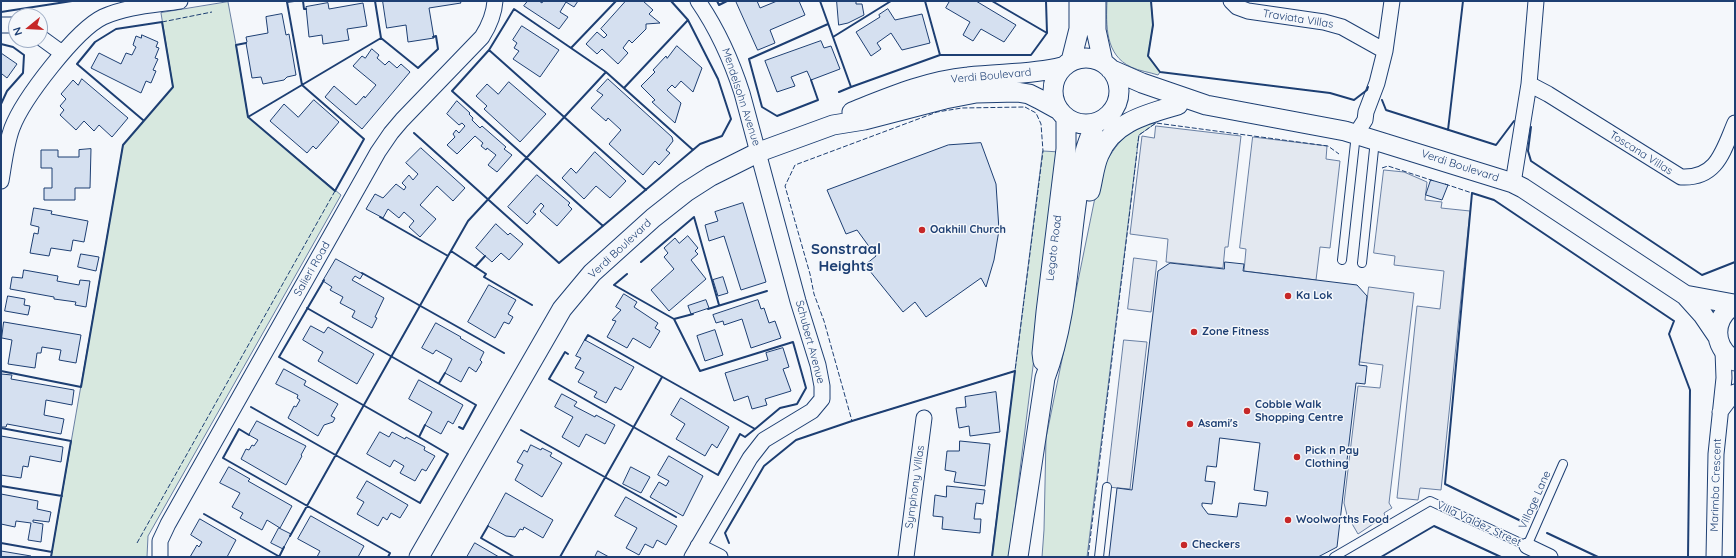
<!DOCTYPE html>
<style>
body{margin:0}
#map{position:relative;width:1736px;height:558px;overflow:hidden;background:#f4f7fb;font-family:Quicksand,sans-serif}
canvas{display:block}
.frame{position:absolute;inset:0;border:2px solid #1d3f73;pointer-events:none}
.north{position:absolute;left:8px;top:8px;width:40px;height:40px;box-sizing:border-box;background:#f4f7fb;border:1px solid #9eadc5;border-radius:50%;rotate:252deg;font-size:11px;font-weight:700;line-height:16px;text-align:center;color:#1d3f73}
.north::after{content:'';display:block;margin:auto;width:14px;height:18px;background:#c62828;clip-path:polygon(50% 0,100% 100%,50% 72%,0 100%)}
</style>
<div id="map">
<canvas width="1736" height="558"></canvas>
<div class="frame"></div>
<div class="north">N</div>
</div>
<script>
const context = document.querySelector('canvas').getContext('2d');
context.lineJoin = 'round';
function paint(path, color) { context.fillStyle = color; context.fill(path, 'evenodd'); }
function strokePath(path, color, width, dash) { context.strokeStyle = color; context.lineWidth = width; context.lineCap = dash ? 'butt' : 'round'; context.setLineDash(dash || []); context.stroke(path); }
function write(font, color, halo, rows, align = 'center') {
  context.font = font + ' Quicksand,sans-serif'; context.lineWidth = 3; context.setLineDash([]); context.textBaseline = 'middle'; context.strokeStyle = halo; context.fillStyle = color; for (const [text, x, y, turn = 0] of rows) {
    context.save(); context.translate(x, y); context.rotate((+turn || 0) * Math.PI / 180); context.textAlign = isNaN(turn) ? turn : align; if (halo) context.strokeText(text, 0, 0); context.fillText(text, 0, 0); context.restore();
  }
}
const green = new Path2D(`
 M1107 1H1151L1153 25 1148 56 1160 72 1158 75C1149 72 1139 71 1131 67 1105 55 1106 25 1107 1Z
 M228 2 236 45 248 117 341 195 148 536 147 557H51L123 145 173 87 161 13Z
 M1156 123 1139 135 1087 557H1042L1044 530 1046 438 1100 173C1113 149 1126 126 1156 123Z
 M1043 151 1060 152 1009 557H992Z`);
paint(green, '#d7e8df');
strokePath(green, '#687fa3', 1);
const parking = new Path2D(`
 M1156 126 1241 136 1228 247H1225L1223 268 1166 262 1168 239 1130 234 1142 136 1154 138Z
 M1253 137 1327 146 1326 159 1340 161 1330 248 1320 247 1316 280 1244 271 1246 249 1240 248Z
 M1384 170 1404 172 1427 182 1425 200 1442 202 1441 208 1470 211 1441 490 1420 488 1418 500 1397 498 1417 306 1440 309 1444 271 1394 265 1395 256 1374 253Z
 M1134 258 1157 261 1151 312 1128 309Z
 M1369 287 1414 293 1389 503 1392 508 1384 513 1385 516 1358 534 1347 515 1344 503 1358 386 1380 388 1383 365 1360 362Z
 M1124 340 1147 342 1130 489 1107 487Z`);
paint(parking, '#e3e8f0');
strokePath(parking, '#687fa3', 1);
const building = new Path2D(`
 M383 1H460L461 3 429 8 434 38 408 42 406 25 387 28Z
 M528 1H539L542 3 543 1H578L574 7 566 2 560 12 568 17 559 29 524 6Z
 M626 1H643L653 10 649 14 660 23 646 24V29L632 43 629 40 623 48 628 53 618 64 602 49 597 54 586 44 597 32 604 38 607 35 601 29Z
 M736 1H757L760 8 777 1H799L805 15 770 30 775 43 758 50Z
 M837 1H856V4H862L864 15 848 23 839 25Z
 M950 1H976L1016 25 1004 42 981 29 973 41 963 35 970 22 946 8Z
 M328 3 329 9 363 3 367 26 347 29 349 40 323 44 322 35 309 37 306 7Z
 M888 9 895 20 922 14 930 43 902 50 891 33 877 43 881 49 871 56 856 32 880 17 879 15Z
 M282 14 286 35 289 34 296 75 287 77 284 80 263 84 261 77 252 78 246 43 247 42 246 37 268 33 266 17Z
 M522 26 559 50 540 77 513 59 519 51 514 48 517 43 513 40Z
 M142 35 158 42 156 47 159 48 155 58 158 59 153 70 156 71 151 83 146 81 141 93 91 68 99 53 121 64 126 53 132 55 136 47 133 45 136 36 141 38Z
 M821 41 824 48 831 46 840 69 811 80 807 71 791 77 795 86 777 92 765 61Z
 M677 46 702 68 693 92 681 81 675 88 672 85 667 90 681 103 675 123 652 102 655 100 641 86 655 72 653 70 666 56 667 58Z
 M372 49 379 55 377 58 385 65 389 61 397 68 401 64 410 72 362 129 325 97 334 86 356 105 364 96 365 98 376 85 353 66 362 56 365 58Z
 M1 53 17 64 7 78 2 74 1 76Z
 M82 79 128 118 112 137 99 125 94 131 84 121 76 130 60 115 64 110 60 106 66 99 61 94 73 80 78 85Z
 M608 79 672 137 673 141 666 150 670 153 659 165 655 161 643 175 609 144 621 130 608 118 606 121 591 108 603 95 597 91Z
 M509 82 546 114 520 142 484 109 487 106 476 96 487 84 498 94Z
 M314 100 339 122 316 149 313 146 307 153 270 121 284 104 298 117Z
 M457 101 470 113 469 114 473 118 472 120 480 128 482 126 506 147 504 149 512 155 497 172 488 165 496 155 487 148 486 150 481 146 483 143 475 136 457 154 447 145 455 137 453 134 456 130 459 133 465 126 462 123 459 125 447 114Z
 M981 143 996 184 999 230 994 260 986 287 981 278 926 317 915 302 903 312 865 265 876 256 857 230 846 234 827 190 948 145Z
 M421 148 465 188 453 201 437 186 420 205 436 219 420 237 409 227 414 221 404 212 399 218 388 209 383 218 366 209 375 194 383 198 396 184 404 190 406 187 402 183 409 175 413 180 418 174 406 163Z
 M91 149 90 188H75V200H44V188H52V168H41V150H58V157H79V150Z
 M595 152 626 181 610 198 596 186 584 199 562 178 571 168 576 173Z
 M537 175 570 203 568 205 572 209 557 226 540 211 544 206 541 203 533 212 536 214 527 224 508 207Z
 M1431 180 1448 185 1442 200 1426 195Z
 M743 203 766 282 741 290 724 236 709 241 705 225 718 221 715 212Z
 M34 208 52 211 51 214 88 221 84 242 73 240 71 251 51 248 49 256 30 253 34 233 38 234 39 227 31 225Z
 M496 224 508 235 510 233 523 244 509 260 501 253 492 262 476 248Z
 M688 236 698 248 695 251 698 254 691 260 706 279 669 311 651 290 674 269 664 257 668 253 664 248 675 238 679 243Z
 M81 254 99 257 96 271 78 267Z
 M336 259 363 274 360 279 355 276 352 280 384 298 375 317 377 318 372 328 352 317 355 311 340 303 343 297 330 290 332 287 323 281Z
 M1225 262 1244 264 1243 271 1357 285 1367 296 1359 365 1367 366 1365 384 1356 383 1337 547 1318 557H1109L1117 488 1132 490 1158 271 1170 263 1224 269ZM1220 438 1260 443 1254 490 1268 492 1266 506 1239 503 1237 517 1208 514 1202 506V503L1212 504 1215 482 1205 481 1207 466 1216 467Z
 M24 270 58 276 57 281 79 285 80 280 90 281 86 307 75 305 76 302 54 299V297L10 289 12 277 22 278Z
 M723 277 728 293 718 296 713 280Z
 M489 285 516 300 508 314 513 317 509 324 504 322 495 338 468 322Z
 M624 294 637 302 634 307 658 323 655 328 660 331 650 348 633 338 627 348 607 337 616 321 612 320 621 310 616 307Z
 M8 296 25 299 24 305 30 306 28 315 5 311Z
 M706 300 709 308 691 314 688 306Z
 M758 300 761 309 764 308 769 323 775 321 781 338 751 348 742 319 724 325 723 321 716 323 713 315Z
 M4 322 81 335 76 363 59 360 61 350 42 347 41 353H37L35 368 8 364 12 340 2 338Z
 M436 323 461 337 460 338 484 352 480 360 482 362 476 372 469 367 461 382 445 373 452 359 436 350 433 354 422 348Z
 M311 326 324 333 328 327 374 354 357 384 318 361 323 352 303 340Z
 M715 330 723 355 705 361 697 336Z
 M585 340 634 367 621 390 615 387 606 403 594 397 597 392 578 382 584 372 575 368 581 358 576 356Z
 M783 348 789 367 783 369 791 391 765 399 767 405 752 409 748 396 734 401 725 373 768 360 766 353Z
 M284 369 306 381 304 385 338 404 331 416 335 418 333 422 324 425 318 436 288 418 294 406 296 407 300 400 297 398 298 395 276 384Z
 M1 374 12 375 11 379 74 390 72 405 46 400 44 415 64 419 61 434 7 424 6 427H1Z
 M419 380 463 405 453 424 448 421 441 434 425 425 432 412 409 399Z
 M996 392 1000 432 970 436 969 426 959 428 956 408 966 407 965 397Z
 M562 394 577 402 574 406 595 417 596 415 615 425 605 444 586 434 579 447 562 437 573 417 555 407Z
 M681 398 729 427 717 448 712 444 705 456 676 439 685 424 671 415Z
 M257 421 306 446 301 455 302 456 286 485 241 459 246 449 249 450 252 445 254 446 258 440 249 435Z
 M380 432 389 437 392 432 405 439 406 437 425 447 424 450 435 456 426 471 422 469 415 481 400 473 404 466 394 460 390 467 367 454Z
 M1 436 63 447 61 462 30 456 28 467 23 466 21 478 1 475Z
 M960 441 990 444 985 486 954 482 956 472 945 470 947 451H959Z
 M531 445 541 450 542 448 552 453 550 456 562 463 542 497 515 480 523 465 517 462 524 450 527 452Z
 M669 456 703 476 683 516 650 497 659 482 666 486 669 481 658 475Z
 M229 467 250 479 248 481 292 506 280 528 267 520 262 530 240 518 243 513 232 507 240 493 220 483Z
 M631 467 650 477 641 493 623 484Z
 M367 481 408 505 400 518 391 513 387 520 383 517 378 526 357 514 364 502 357 498Z
 M947 486 985 490 983 504 976 503 974 519H981L980 533 942 529 943 517 933 516 935 495 946 497Z
 M506 493 553 520 543 538 524 527 523 530 520 529 515 537 506 536 488 526Z
 M1 494 38 501 37 509 51 512 49 522 33 520V522L43 524 41 542 28 540 31 523 16 521 15 527 1 524Z
 M626 497 677 526 666 545 657 540 653 548 645 544 639 555 626 548 637 528 615 516Z
 M311 516 364 546 358 557H317L320 551 298 539Z
 M200 519 236 540 227 557H190L197 545 199 547 202 542 191 535Z
 M279 528 291 534 283 549 271 543Z
 M475 543 499 557H467Z
 M1 551 31 556V557H1Z
 M598 551 609 557H595Z`);
paint(building, '#d5e0f0');
strokePath(building, '#1d3f73', 1);
const service = new Path2D(`
 M1342 260 1356 134
 M1362 263 1375 140
 M1099 557 1107 487
 M1334 557 1430 501 1527 546 1563 464`);
const minor = new Path2D(`
 M1231 1 1237 7 1248 11 1324 22 1342 27 1385 51
 M1 25H16
 M40 37 62 53
 M1529 84 1548 94 1681 177C1717 179 1723 151 1735 123
 M1356 134 1365 120 1366 112 1377 83 1385 51 1392 1
 M1 181C4 164 6 144 12 128 23 99 76 30 103 17 127 6 155 5 180 1
 M1513 183 1529 84 1536 1
 M1720 412 1735 392
 M698 546 720 557
 M1527 546 1550 557
 M160 557V541L168 524 378 152 391 133 402 120 482 37C489 26 494 15 495 1
 M692 557 750 458 764 440 812 411 822 399V386L818 365 798 301 742 93C731 59 718 30 698 1
 M906 557 924 418
 M1714 557 1716 454 1724 378 1723 351`);
const tertiary = new Path2D(`
 M1096 1V30L1103 62
 M1053 91a33 33 0 1 1 66 0a33 33 0 1 1-66 0Z
 M1071 61 1079 29V1
 M1110 69 1142 83 1206 105 1345 131 1513 183 1523 188 1685 295 1703 315 1718 337
 M852 112C890 97 927 81 968 77 1000 73 1031 75 1062 67
 M1090 191C1093 180 1094 166 1099 155 1112 122 1147 114 1178 105
 M1685 295 1734 304
 M1735 304C1712 319 1712 346 1735 361
 M1043 361 1042 353 1046 312 1066 149V118
 M419 557 562 309 592 273 653 218 686 192 711 176 759 152 833 125 864 120 945 99 976 93 1017 92 1029 94 1039 99 1059 110
 M1018 557 1045 378C1072 307 1068 227 1085 152 1087 143 1092 133 1095 123`);
strokePath(service, '#1d3f73', 10);
strokePath(minor, '#1d3f73', 17);
strokePath(tertiary, '#1d3f73', 21);
strokePath(service, '#f4f7fb', 8);
strokePath(minor, '#f4f7fb', 15);
strokePath(tertiary, '#f4f7fb', 19);
strokePath(new Path2D(`
 M162 22 212 12
 M1025 107 1036 113 1041 124 1043 151 1015 371 852 421 824 321 814 294 810 274 785 186 795 165 937 112 962 108Z
 M1137 148 1139 135 1156 123 1328 146 1339 154
 M1382 168 1388 166 1434 181
 M1445 184 1472 193
 M137 543 335 191
 M1088 557 1137 152`), '#1d3f73', 1, [5, 2]);
strokePath(new Path2D(`
 M303 1 304 9H306
 M375 1 381 38 418 68 438 49 436 36 433 37
 M717 1 719 5 727 1
 M820 1 851 87 940 55H1031L1047 33 1046 1
 M925 1 940 55
 M992 1 1047 33
 M1151 1 1153 25 1148 56 1160 72 1330 93 1354 100 1367 90 1368 87
 M1 12 72 1
 M833 37 891 1
 M246 43 236 45 248 117 335 191 364 139 302 85 287 2 294 1
 M1 44 13 47 24 55 23 73 7 91 1 104
 M571 48 616 1
 M489 50 646 190
 M811 80 818 100 777 116 762 107 749 59 828 24
 M624 88 688 20
 M839 92 851 87
 M1382 100 1386 110 1496 145 1514 121
 M248 117 381 38
 M1531 127 1528 151 1531 161 1702 275 1735 262
 M1448 130 1463 1
 M414 133 559 263 700 144 722 136 731 119 718 79 688 20 671 1
 M380 217 448 256 468 221 606 72
 M603 226 452 91 489 50 514 9 606 72 693 150
 M451 251 486 274 484 277 532 305
 M641 262 694 217 719 305
 M475 267 485 256
 M362 273 504 353
 M627 274 614 285 674 319 693 314
 M324 280 279 357 419 437
 M307 308 476 405 463 429 459 427
 M708 309 767 291
 M585 340 588 335 755 429 780 408 797 404 806 388 793 342 700 371 674 319
 M568 354 565 352 549 379 718 475 740 434 745 437 755 429
 M1 371 81 387 123 145 173 87 162 22 116 29 95 42 77 64 143 120
 M439 383 445 373
 M251 407 420 503 448 454 419 437 425 425
 M1 428 71 441 51 557
 M521 430 676 517
 M249 435 239 429 223 458 390 553 388 557
 M1 486 62 496
 M204 514 280 557
 M1521 521 1445 484 1472 193 1494 200 1674 321 1669 334 1690 390 1688 557
 M488 526 481 538 514 557
 M1547 533 1598 557
 M290 536 448 256
 M1 543 52 552
 M729 543 725 533 764 466 796 440 852 421 1015 371 992 557
 M279 557 284 547
 M560 557 662 377
 M1381 557 1434 526 1501 557`), '#1d3f73', 2);
for (const [x, y, r, color] of [
 [922,230,4,"#c62828"],
 [1288,296,4,"#c62828"],
 [1194,332,4,"#c62828"],
 [1247,411,4,"#c62828"],
 [1190,424,4,"#c62828"],
 [1297,457,4,"#c62828"],
 [1288,520,4,"#c62828"],
 [1184,545,4,"#c62828"]
]) { const dot = new Path2D(); dot.arc(x, y, r, 0, 2 * Math.PI); context.fillStyle = color; context.fill(dot); strokePath(dot, '#f4f7fb', 1.5); }
write('11px', '#1d3f73', '#f4f7fb', [
 ["Traviata Villas",1298,19,9],
 ["Verdi Boulevard",991,76,-5],
 ["Mendelsohn Avenue",741,97,72],
 ["Toscana Villas",1641,153,32],
 ["Verdi Boulevard",1460,166,18],
 ["Legato Road",1054,248,-83],
 ["Verdi Boulevard",620,249,-43],
 ["Salieri Road",312,269,-60],
 ["Schubert Avenue",810,342,75],
 ["Marimba Crescent",1716,485,-88],
 ["Symphony Villas",915,487,-82],
 ["Village Lane",1535,500,-66],
 ["Villa Valdez Street",1479,524,25]
]);
write('bold 11px', '#1d3f73', '#f4f7fb', [
 ["Oakhill Church",930,230],
 ["Ka Lok",1296,296],
 ["Zone Fitness",1202,332],
 ["Cobble Walk",1255,405],
 ["Shopping Centre",1255,418],
 ["Asami's",1198,424],
 ["Pick n Pay",1305,451],
 ["Clothing",1305,464],
 ["Woolworths Food",1296,520],
 ["Checkers",1192,545]
], 'left');
write('bold 15px', '#1d3f73', '#f4f7fb', [
 ["Sonstraal",846,249],
 ["Heights",846,266]
]);
</script>
